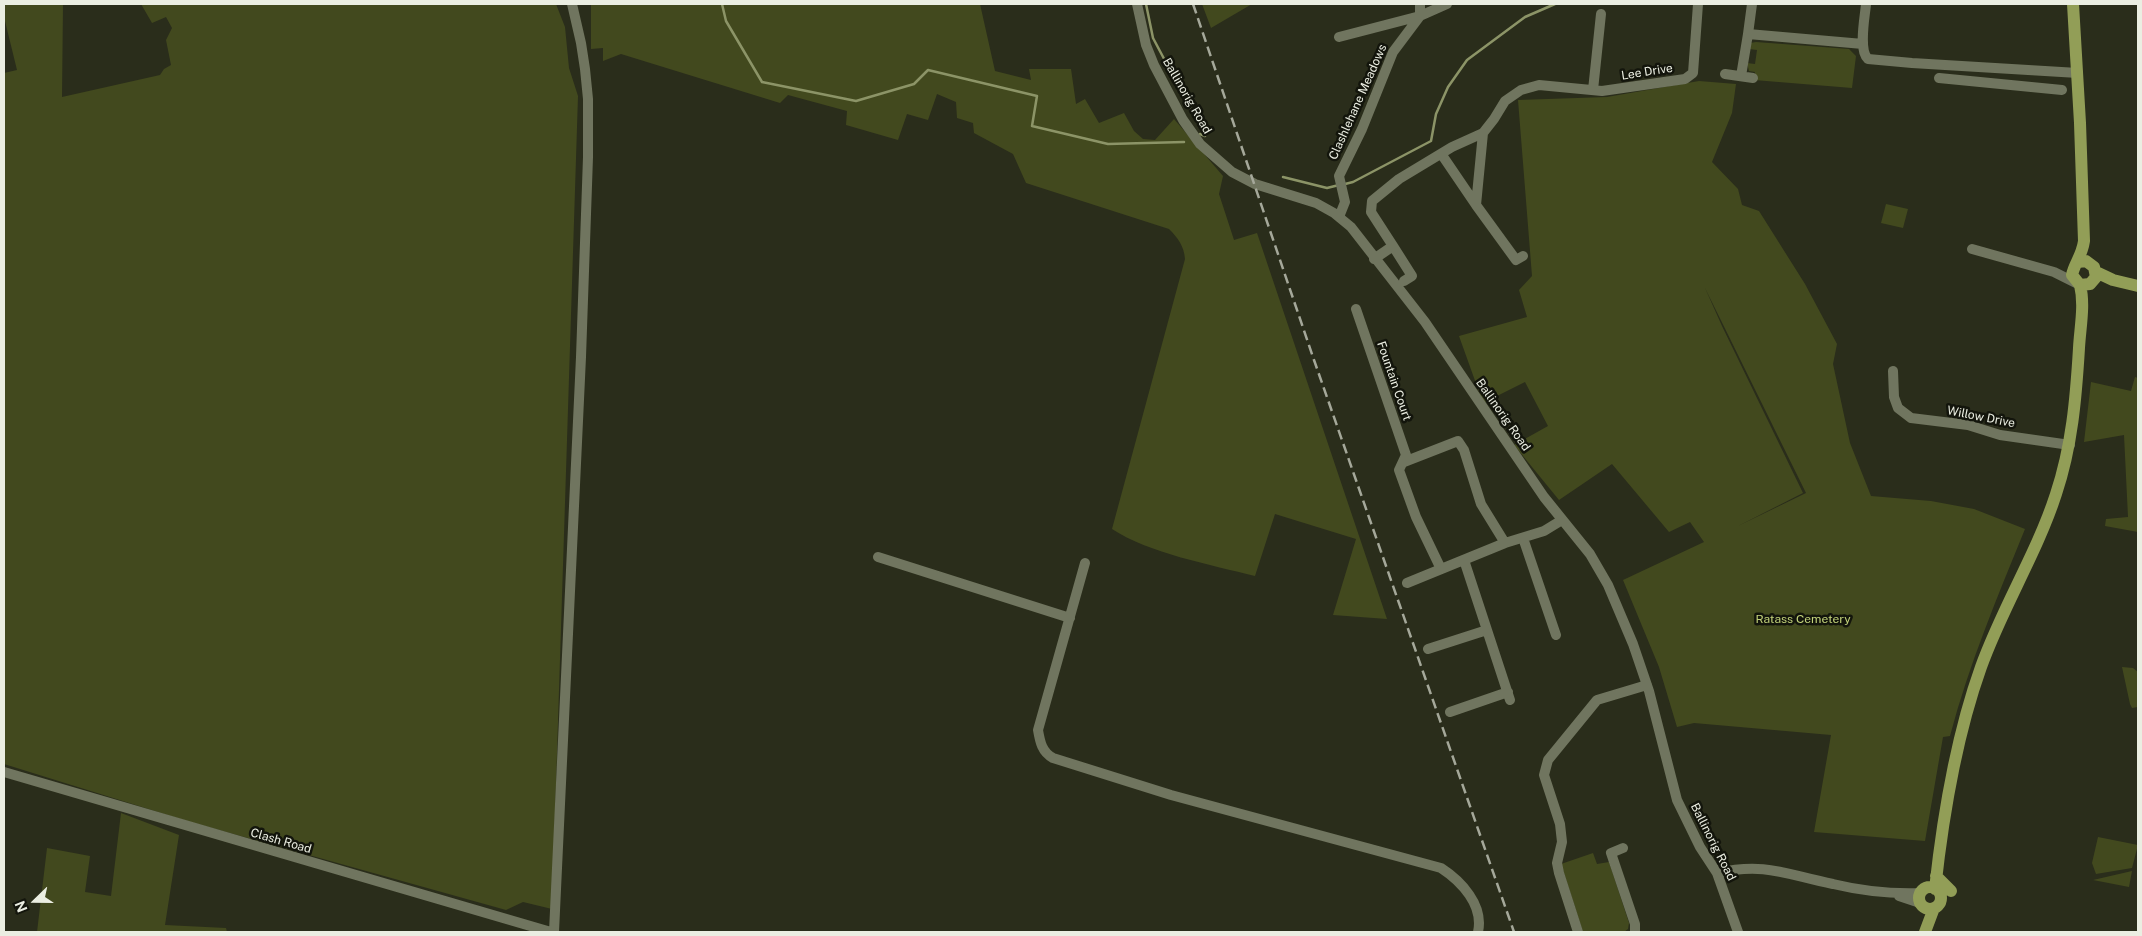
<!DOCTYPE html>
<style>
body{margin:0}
#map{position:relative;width:2142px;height:936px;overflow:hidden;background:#2a2d1b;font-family:"Public Sans",sans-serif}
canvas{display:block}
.frame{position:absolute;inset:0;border:5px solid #ebeee2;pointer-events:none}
.north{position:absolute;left:10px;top:876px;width:50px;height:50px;-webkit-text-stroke:4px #13150c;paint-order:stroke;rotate:248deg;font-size:14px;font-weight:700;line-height:20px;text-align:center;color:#ebeee2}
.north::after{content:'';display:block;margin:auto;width:18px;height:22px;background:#ebeee2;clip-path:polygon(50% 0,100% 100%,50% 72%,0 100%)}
</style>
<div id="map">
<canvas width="2142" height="936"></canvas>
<div class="frame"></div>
<div class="north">N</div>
</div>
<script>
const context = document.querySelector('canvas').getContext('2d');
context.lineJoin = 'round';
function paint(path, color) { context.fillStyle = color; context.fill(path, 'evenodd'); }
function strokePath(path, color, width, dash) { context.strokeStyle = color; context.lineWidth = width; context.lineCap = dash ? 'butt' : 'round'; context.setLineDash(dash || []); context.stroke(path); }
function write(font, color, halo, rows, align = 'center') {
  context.font = font + ' "Public Sans",sans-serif'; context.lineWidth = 5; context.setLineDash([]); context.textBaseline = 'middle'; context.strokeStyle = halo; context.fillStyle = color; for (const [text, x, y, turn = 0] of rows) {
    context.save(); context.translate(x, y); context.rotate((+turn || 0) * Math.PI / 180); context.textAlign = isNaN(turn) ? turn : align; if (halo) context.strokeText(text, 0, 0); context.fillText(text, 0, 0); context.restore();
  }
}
paint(new Path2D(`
 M4 4H63L62 97 160 75 164 69 171 65 166 40 172 28 166 17 152 23 141 4H556L565 27 569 68 578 96 552 909 523 902 506 910 187 821 4 764V73L17 70 4 17Z
 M591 4H980L995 71 1031 80 1029 69H1071L1076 104 1085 99 1099 123 1124 113 1134 131 1143 139 1155 140 1174 119 1223 176 1219 194 1234 240 1257 233 1387 619 1333 615 1356 539 1275 514 1255 576C1212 565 1148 553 1112 529L1185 259C1184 246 1178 238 1169 229L1026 183 1013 154 974 133 973 123 957 118 956 102 937 94 928 120 907 114 898 140 846 125 847 111 788 95 780 103 621 54 603 61V48L591 49Z
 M1202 4H1252L1211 28Z
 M1756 42 1849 49 1856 56 1852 88 1754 80 1755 72 1749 71 1747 63 1755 64 1757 50 1749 49 1750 43Z
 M1699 81 1736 84 1732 113 1712 162 1738 189 1742 205 1759 211 1805 284 1837 344 1833 364 1850 443 1871 496 1931 501 1974 509 2025 529C1997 598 1969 664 1950 736L1943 737 1925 841 1814 832 1831 735 1694 723 1677 727 1659 667 1623 580 1704 542 1690 522 1669 532 1612 464 1559 500 1514 445 1548 426 1525 382 1483 403 1459 336 1527 317 1519 290 1532 276 1518 100 1607 97ZM1705 288 1806 493 1738 526 1803 493 1722 326Z
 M1886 204 1908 209 1903 228 1881 223Z
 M2135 377 2138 378V532L2105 526 2106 519 2128 517 2124 435 2084 442 2091 382 2131 391Z
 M2122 667 2133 668 2138 672V707L2132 708 2130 704Z
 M121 813 179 835 165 925 226 928 227 932H37L47 848 90 856 85 892 111 896Z
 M2098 837 2138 845 2132 868 2096 874 2092 863Z
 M1593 853 1597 864 1609 862 1629 923 1628 929 1624 932H1583L1561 864Z
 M2132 871 2129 887 2093 880Z`), '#42491e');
strokePath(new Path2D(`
 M722 4 726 21 762 82 856 101 914 84 928 70 1037 96 1032 126 1108 144 1184 142
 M1146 4 1153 38 1205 136
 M1200 134 1205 136
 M1283 177 1327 188 1339 185
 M1345 184 1353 182 1431 141 1436 114 1448 87 1467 60 1525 17 1555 4`), '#8c9467', 2.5);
strokePath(new Path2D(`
 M1137 4 1146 45 1154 65 1183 120 1200 144 1232 172 1255 184 1316 203 1334 213 1351 227 1425 322 1544 497 1590 554 1608 585 1633 644 1649 691 1677 800 1700 847 1717 873 1738 932
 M1866 4C1865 17 1858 50 1868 59L1912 63 2078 73
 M1748 34 1752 4
 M1339 37 1420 16 1447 4
 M1725 74 1753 78
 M1741 76 1748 34 1863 44
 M1939 78 2062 90
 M1593 90 1601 14
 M1483 133 1476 205 1516 260 1523 256
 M1442 155 1476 205
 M1339 217 1345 202 1339 176 1362 129 1393 52 1420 16V4
 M1393 246 1412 276 1404 281
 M1972 249 2054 272 2076 283
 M1374 259 1393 246 1371 212 1372 201 1399 179 1452 147 1483 133 1494 119 1505 101 1521 90 1539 85 1602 91 1685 79 1693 73 1698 4
 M1356 309 1406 455 1399 470 1416 517 1441 569
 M1893 371 1894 397 1898 408 1911 418 1968 425 2000 435 2070 445
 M1404 462 1458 441 1464 450 1481 504 1505 543
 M1523 538 1556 635
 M878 557 1070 618
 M1464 560 1510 700
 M1085 563 1038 730C1040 742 1042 752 1053 758L1171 795 1441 868C1461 881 1484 905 1478 932
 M1407 583 1505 543 1544 531 1562 520
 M1428 649 1487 630
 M1450 712 1508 692
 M4 772 551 932
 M1623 848 1611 853 1635 924V932
 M1717 873C1766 862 1787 875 1833 884 1862 891 1890 894 1920 893
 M1899 896 1920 903
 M554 932 581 357 588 157V99L585 69 581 43 572 4
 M1578 932 1559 873 1557 863 1562 842 1560 824 1544 775 1548 760 1597 700 1647 685`), '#70755f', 10);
strokePath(new Path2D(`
 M2073 4 2080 123 2084 241C2082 256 2074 264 2072 275L2080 285 2090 284 2096 277 2094 267 2086 261 2078 262
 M2096 272 2113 280 2138 286
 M1936 876 1951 891
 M1919 898a11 11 0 1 1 22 0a11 11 0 1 1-22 0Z
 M1935 889C1943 815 1956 737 1981 667 2002 608 2037 553 2056 494 2072 446 2076 398 2079 348 2080 328 2085 305 2080 285
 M1925 932 1934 908`), '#929e57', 12);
strokePath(new Path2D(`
 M1193 4 1314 360 1514 932`), '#a5a89a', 2.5, [10, 5]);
write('12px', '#ebeee2', '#13150c', [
 ["Lee Drive",1647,72,-9],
 ["Ballinorig Road",1187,96,60],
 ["Clashlehane Meadows",1358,102,-66],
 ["Fountain Court",1394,381,71],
 ["Ballinorig Road",1503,415,55],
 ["Willow Drive",1981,417,11],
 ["Clash Road",281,841,16],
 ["Ballinorig Road",1713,842,63]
]);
write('12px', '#c3d37b', '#13150c', [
 ["Ratass Cemetery",1803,619]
]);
</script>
